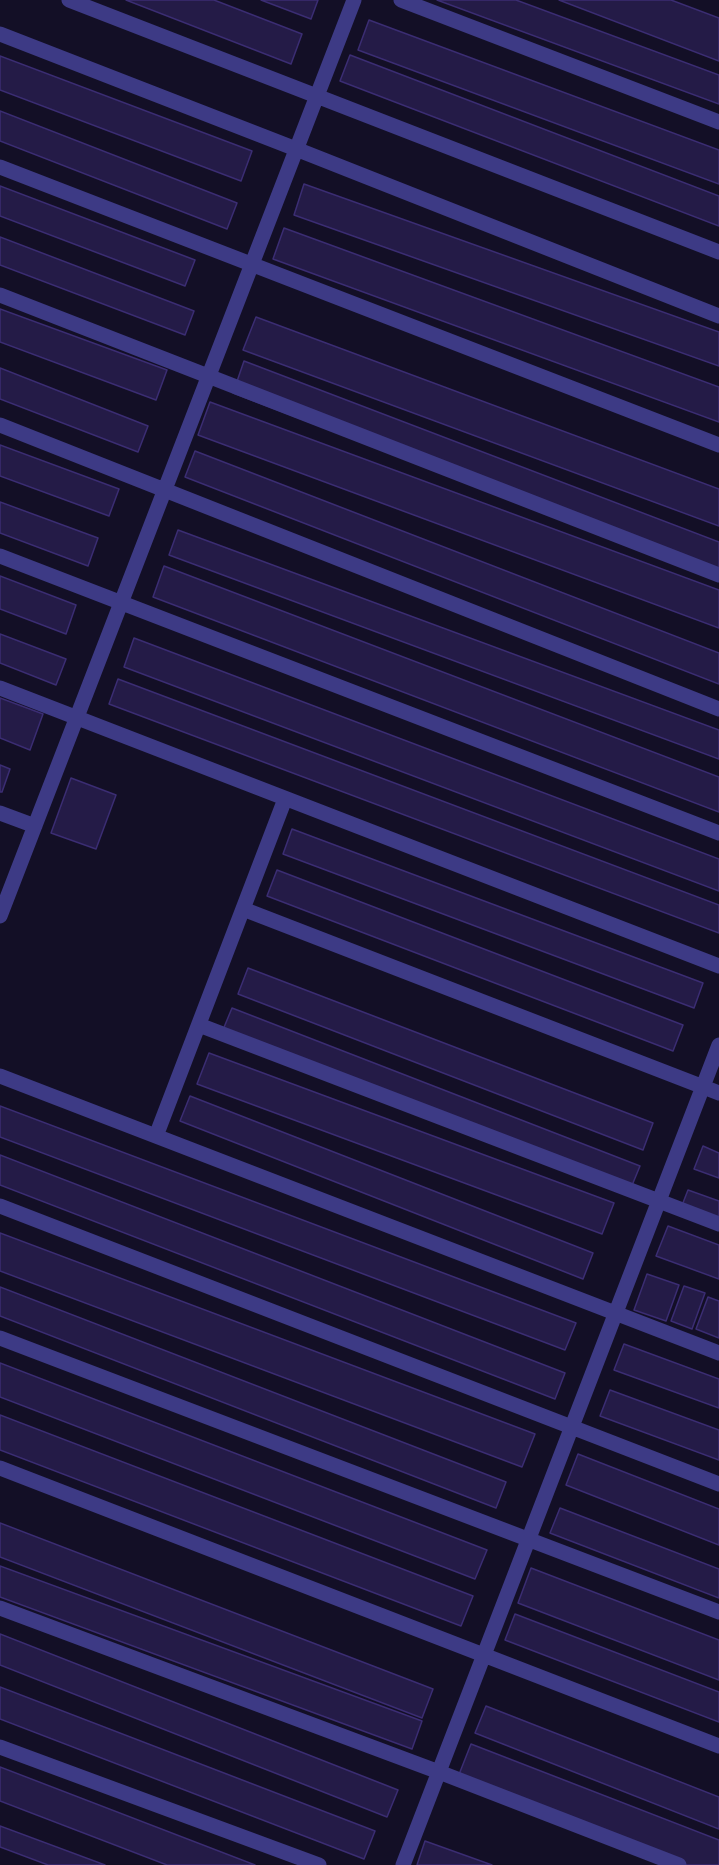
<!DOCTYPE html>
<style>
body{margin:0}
canvas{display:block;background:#130f26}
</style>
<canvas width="719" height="1865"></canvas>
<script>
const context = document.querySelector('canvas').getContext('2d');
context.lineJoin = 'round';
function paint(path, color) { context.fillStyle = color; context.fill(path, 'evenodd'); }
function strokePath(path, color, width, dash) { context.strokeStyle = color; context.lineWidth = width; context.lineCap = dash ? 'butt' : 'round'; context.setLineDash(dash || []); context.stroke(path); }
const building = new Path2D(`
 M126 0H214L302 34 291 64Z
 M261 0H318L311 19Z
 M437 0H516L719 75V104Z
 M559 0H671L719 18V61Z
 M369 20 719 150V184L358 50Z
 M350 55 719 196V226L340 81Z
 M0 56 252 151 241 181 0 90Z
 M0 111 237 203 227 229 0 141Z
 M304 184 719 332V366L294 215Z
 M0 186 195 260 185 286 0 216Z
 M284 228 719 387V422L273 259Z
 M0 237 194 311 185 335 0 265Z
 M0 309 167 370 156 400 0 342Z
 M256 317 719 489V526L243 350Z
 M244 361 719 542V578L233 393Z
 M0 368 148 426 138 452 0 399Z
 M210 402 719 590V628L198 435Z
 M0 445 119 489 109 516 0 476Z
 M195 451 719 653V684L185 477Z
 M0 502 98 538 88 566 0 533Z
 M178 530 719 730V759L169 555Z
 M164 566 719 777V812L153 597Z
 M0 576 76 605 66 634 0 609Z
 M0 634 66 659 56 685 0 663Z
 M134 638 719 859V891L124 667Z
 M118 679 719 905V933L109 704Z
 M0 698 43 714 30 750 0 738Z
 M0 765 10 769 2 792H0Z
 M71 778 116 795 96 849 51 833Z
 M292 829 703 983 694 1008 283 854Z
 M277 870 683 1025 673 1051 267 896Z
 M248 968 653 1123 643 1150 238 994Z
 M232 1008 640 1166 628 1195 220 1037Z
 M209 1053 614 1203 602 1234 197 1084Z
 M190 1096 593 1253 583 1279 180 1121Z
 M0 1106 576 1323 565 1350 0 1137Z
 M703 1146 719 1153V1178L694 1169Z
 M0 1155 565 1373 555 1399 0 1185Z
 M688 1190 719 1201V1227L679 1213Z
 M668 1226 719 1245V1279L656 1256Z
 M0 1233 535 1434 522 1467 0 1271Z
 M647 1274 679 1285 666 1321 634 1310Z
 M684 1286 705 1293 692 1329 671 1321Z
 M0 1287 506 1482 496 1508 0 1316Z
 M708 1297 719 1301V1338L696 1329Z
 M624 1344 719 1379V1408L614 1370Z
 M0 1363 487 1550 475 1579 0 1397Z
 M610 1390 719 1430V1460L600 1416Z
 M0 1415 473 1596 461 1626 0 1450Z
 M578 1454 719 1509V1545L566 1485Z
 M560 1508 719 1569V1598L550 1533Z
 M0 1523 433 1689 422 1718 0 1557Z
 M0 1566 422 1721 412 1749 0 1597Z
 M531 1568 719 1640V1680L518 1603Z
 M515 1614 719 1692V1722L505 1640Z
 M0 1634 398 1790 387 1817 0 1665Z
 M0 1687 375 1831 364 1859 0 1719Z
 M486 1706 719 1797V1829L475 1733Z
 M471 1744 719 1840V1865H684L458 1777Z
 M0 1767 255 1865H167L0 1801Z
 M0 1826 105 1865H48L0 1847Z
 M425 1841 492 1865H417Z`);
paint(building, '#241b47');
strokePath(building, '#3b2d73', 1.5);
strokePath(new Path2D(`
 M69 0 719 252
 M401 0 719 122
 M0 34 296 149 719 316
 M0 167 719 445
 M0 295 719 575
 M0 425 719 709
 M0 556 719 833
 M0 688 719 966
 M0 813 35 826
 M243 909 719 1093
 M0 916 354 0
 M199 1025 719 1224
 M0 1076 719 1353
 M156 1136 285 799
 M0 1206 719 1484
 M0 1338 719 1612
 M0 1468 719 1746
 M0 1608 439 1772 679 1865
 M0 1747 319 1865
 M403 1865 719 1045`), '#3d3a85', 15);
</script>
